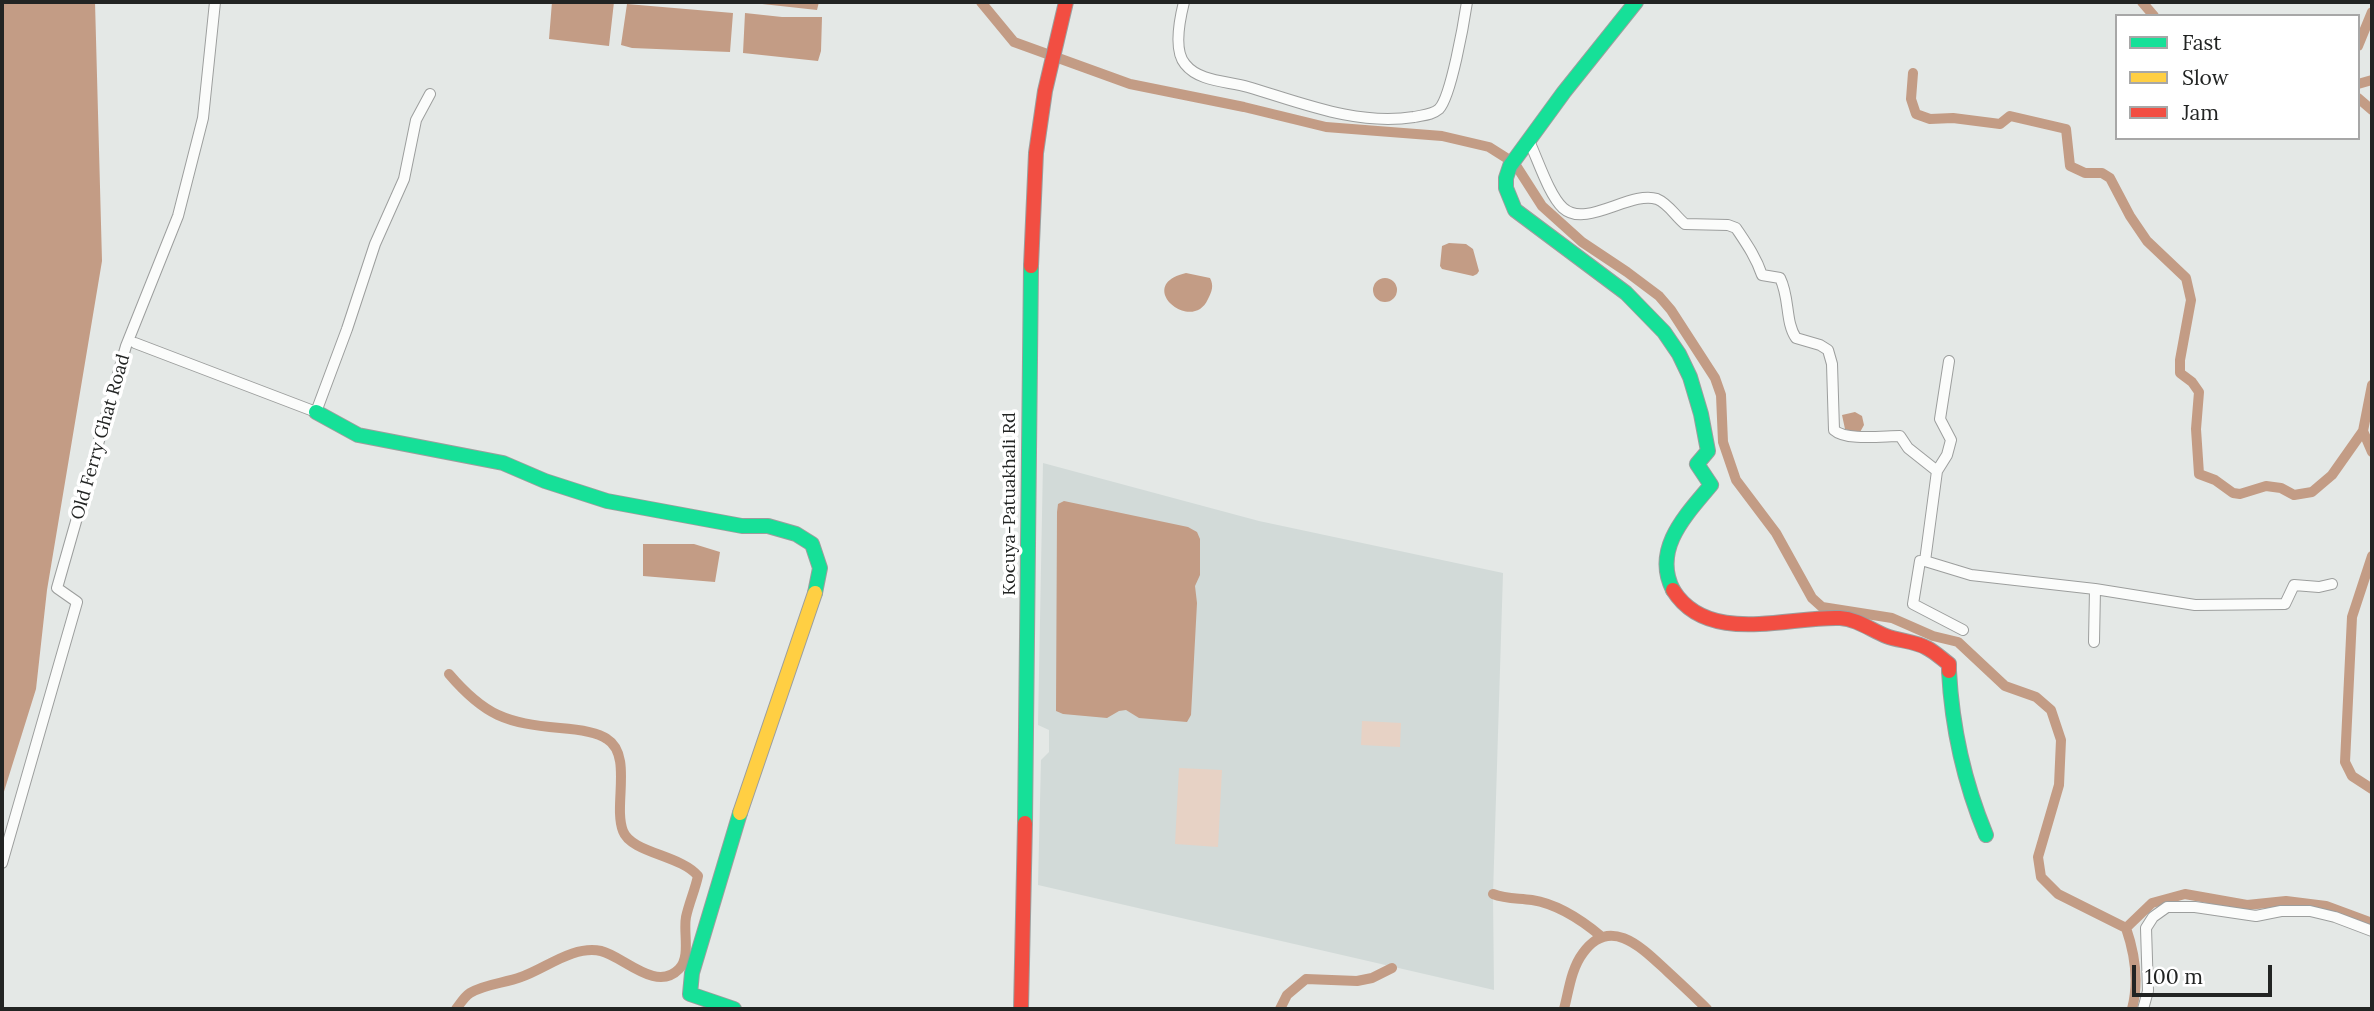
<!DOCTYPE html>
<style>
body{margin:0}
#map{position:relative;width:2374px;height:1011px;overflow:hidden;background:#e4e8e6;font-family:Lora,serif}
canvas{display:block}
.frame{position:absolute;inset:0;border:4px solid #222423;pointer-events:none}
.legend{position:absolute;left:2115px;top:14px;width:245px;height:126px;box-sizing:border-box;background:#fff;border:2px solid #a7a7a7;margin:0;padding:9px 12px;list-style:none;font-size:21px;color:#222423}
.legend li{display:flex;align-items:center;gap:14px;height:35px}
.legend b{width:35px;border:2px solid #a7a7a7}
.scale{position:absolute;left:2132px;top:965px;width:140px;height:32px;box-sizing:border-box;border:4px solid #222423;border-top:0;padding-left:9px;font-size:21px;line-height:24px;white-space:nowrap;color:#222423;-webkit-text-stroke:5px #fff;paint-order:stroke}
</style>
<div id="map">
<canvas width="2374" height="1011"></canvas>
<div class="frame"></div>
<ul class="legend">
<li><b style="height:9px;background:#16e098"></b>Fast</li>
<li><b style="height:9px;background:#ffcf43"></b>Slow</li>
<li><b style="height:9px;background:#f24e42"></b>Jam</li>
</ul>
<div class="scale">100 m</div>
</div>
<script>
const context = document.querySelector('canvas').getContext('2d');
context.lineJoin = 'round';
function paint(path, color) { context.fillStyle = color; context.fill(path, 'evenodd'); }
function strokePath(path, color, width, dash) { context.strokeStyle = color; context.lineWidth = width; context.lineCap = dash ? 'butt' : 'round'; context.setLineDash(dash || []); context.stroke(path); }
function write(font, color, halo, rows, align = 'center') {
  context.font = font + ' Lora,serif'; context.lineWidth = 7; context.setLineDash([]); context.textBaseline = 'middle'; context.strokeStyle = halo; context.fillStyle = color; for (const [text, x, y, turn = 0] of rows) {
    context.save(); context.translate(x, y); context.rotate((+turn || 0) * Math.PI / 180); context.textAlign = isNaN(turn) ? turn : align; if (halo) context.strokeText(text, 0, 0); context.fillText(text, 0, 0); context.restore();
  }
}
paint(new Path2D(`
 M1043 463 1259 521 1503 573 1493 894 1494 990 1038 885 1041 760 1049 752V730L1038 725Z`), '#d2dad8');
paint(new Path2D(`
 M1362 721 1401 723 1400 747 1361 745Z
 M1179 768 1222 770 1218 847 1175 844Z`), '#e7d2c5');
paint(new Path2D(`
 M2 2H95L102 261 47 590 36 689 2 798Z
 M552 2H614L609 46 549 39Z
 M744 2H819L817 10Z
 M627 4 733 13 730 52 632 48 621 45Z
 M745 13 782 17H822L821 51 818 61 743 53Z
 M1449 243 1466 244 1473 249 1479 271 1477 274 1473 276 1442 269 1440 266 1442 246Z
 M1186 273 1210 278C1214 286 1212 291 1208 299 1192 335 1133 285 1186 273Z
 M1373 290a12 12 0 1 1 24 0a12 12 0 1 1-24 0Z
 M1855 412 1862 416 1864 425 1859 434 1845 429 1842 415Z
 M1064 501 1188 527 1197 532 1200 539V575L1195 586 1197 603 1191 715 1187 722 1139 718 1126 710 1119 711 1107 718 1063 714 1056 711 1057 512 1058 504Z
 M643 544H694L720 552 715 582 643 576Z`), '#c39c85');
strokePath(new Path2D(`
 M981 2 1014 42 1130 84 1244 107 1326 127 1442 136 1489 147 1508 159 1517 167 1542 206 1582 242 1627 272 1659 296 1671 310 1715 378 1721 395 1723 442 1736 480 1776 533 1812 598 1822 607 1892 618 1933 636 1958 642 2005 686 2036 697 2051 710 2061 740 2059 785 2038 857 2041 877 2058 894 2126 928C2135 954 2139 982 2132 1009
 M2142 2 2154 16
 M2358 46 2372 12
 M1913 73 1911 99 1916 114 1930 119 1953 118 2000 124 2010 116 2066 129 2070 166 2085 173H2102L2110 178 2130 216 2147 241 2186 278 2191 300 2180 360V373L2192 382 2199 392 2196 429 2199 474 2215 480 2233 493 2240 494 2266 486 2281 488 2294 495 2312 492 2332 475 2363 431 2372 385
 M2358 84 2372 80
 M2358 98 2372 110
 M2363 431 2372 452
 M2372 556 2352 617 2345 762 2352 776 2372 789
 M449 674C485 716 506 723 560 728 574 729 595 731 607 739 633 755 613 806 623 831 631 853 681 855 698 876 695 890 689 903 686 917 683 932 691 957 679 969 656 993 623 956 601 951 573 945 545 969 521 977 505 983 484 984 470 993 464 997 460 1004 456 1009
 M1493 894C1506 899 1518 898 1532 900 1558 904 1583 921 1602 937
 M2126 928 2152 903 2185 894 2247 905 2286 901 2326 906 2372 923
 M1280 1009 1287 995 1306 979 1357 981 1372 978 1392 968
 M1564 1009C1569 990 1571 969 1583 953 1611 914 1644 950 1668 972 1681 984 1694 996 1707 1009`), '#c39c85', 10);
const street = new Path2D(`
 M1184 2C1180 18 1173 50 1185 64 1199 82 1228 81 1248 87 1302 103 1357 126 1414 117 1423 115 1432 115 1439 109 1451 97 1464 22 1467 2
 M1529 141C1538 160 1549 195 1563 208 1586 229 1631 190 1657 199 1669 204 1675 216 1685 224L1728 225 1736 228C1746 243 1756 257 1762 275L1780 278C1790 298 1785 322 1796 338L1820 345 1828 350 1832 364 1834 430C1846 441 1883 436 1900 436L1908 448 1937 471
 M135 343 316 412 347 329 375 244 404 179 416 120 430 94
 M1949 361 1940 419 1951 440 1947 455 1937 471 1925 561H1920L1913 604 1963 630
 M1925 561 1971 575 2095 589 2094 642
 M2095 589 2195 605 2285 604 2294 585 2319 587 2332 584
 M2 863 77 602 57 588 126 346 178 216 203 118 215 2
 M2143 1009 2148 991 2146 928 2153 917 2167 907H2195L2256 916 2281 911H2310L2335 917 2372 931`);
const fast = new Path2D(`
 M1636 2 1564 92 1510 166 1506 178V188L1515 210 1626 293 1664 332 1679 354 1690 377 1701 414 1708 451 1697 464 1711 485C1686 515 1652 549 1673 590
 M316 412 358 435 503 463 545 481 607 501 742 526H768L796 534 812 544 820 568 815 593
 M1949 671C1952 728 1964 782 1986 835
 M1025 823 1031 266
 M734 1009 690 994 692 973 740 813`);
const slow = new Path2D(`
 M740 813 815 593`);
const jam = new Path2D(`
 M1031 266 1036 153 1045 91 1066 2
 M1673 590C1708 646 1787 616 1840 618 1857 619 1871 630 1886 636 1899 641 1915 641 1927 648 1935 652 1942 659 1949 664V671
 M1021 1009 1025 823`);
strokePath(street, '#9c9e9d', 12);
strokePath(fast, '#9c9e9d', 16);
strokePath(slow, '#9c9e9d', 16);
strokePath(jam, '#9c9e9d', 16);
strokePath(street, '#fbfcfb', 10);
strokePath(fast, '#16e098', 14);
strokePath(slow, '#ffcf43', 14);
strokePath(jam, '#f24e42', 14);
write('18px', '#222423', '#fff', [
 ["Old Ferry Ghat Road",101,437,-74],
 ["Kocuya-Patuakhali Rd",1010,504,-90]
]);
</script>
